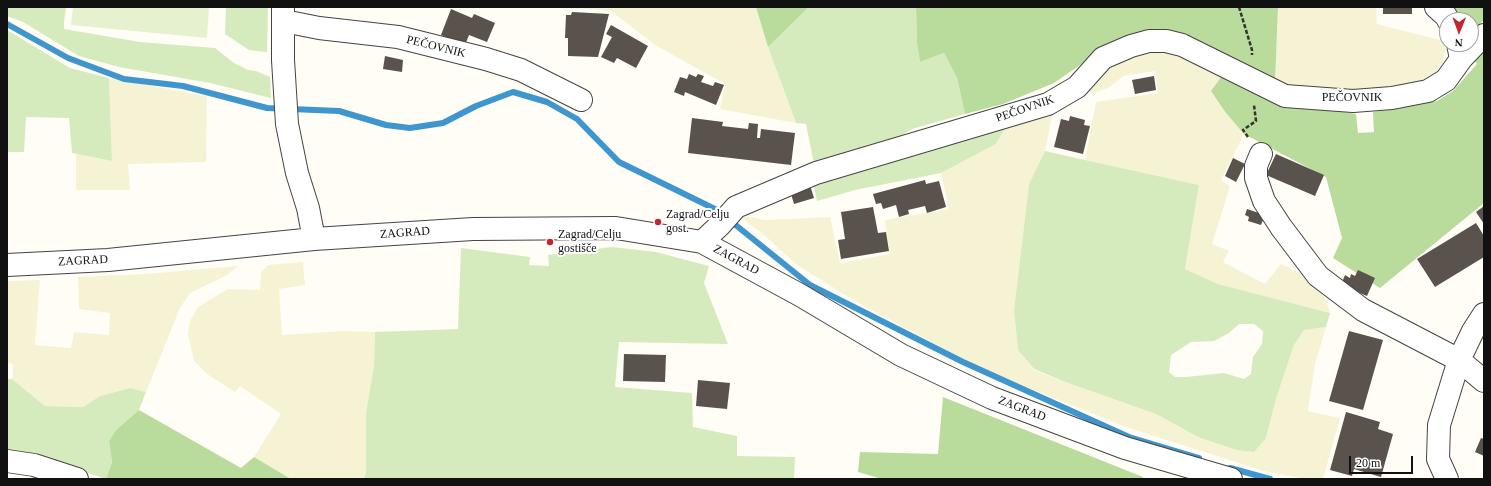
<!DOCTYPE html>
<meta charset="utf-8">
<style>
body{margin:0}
#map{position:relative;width:1491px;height:486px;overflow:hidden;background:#fffdf5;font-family:"Times New Roman",serif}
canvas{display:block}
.frame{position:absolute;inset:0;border:8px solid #111;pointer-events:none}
.north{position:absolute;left:1439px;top:12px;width:40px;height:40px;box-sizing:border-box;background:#fff;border:1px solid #a0a0a0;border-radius:50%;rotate:181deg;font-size:11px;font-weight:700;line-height:16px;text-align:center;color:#111}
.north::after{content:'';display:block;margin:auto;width:14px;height:18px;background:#c4262e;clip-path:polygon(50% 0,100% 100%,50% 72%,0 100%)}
.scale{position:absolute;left:1349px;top:456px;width:64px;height:18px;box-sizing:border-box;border:2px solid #111;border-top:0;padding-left:5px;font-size:12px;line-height:14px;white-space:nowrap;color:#111;-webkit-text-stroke:3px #fff;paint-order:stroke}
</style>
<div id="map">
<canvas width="1491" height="486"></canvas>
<div class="frame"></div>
<div class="north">N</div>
<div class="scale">20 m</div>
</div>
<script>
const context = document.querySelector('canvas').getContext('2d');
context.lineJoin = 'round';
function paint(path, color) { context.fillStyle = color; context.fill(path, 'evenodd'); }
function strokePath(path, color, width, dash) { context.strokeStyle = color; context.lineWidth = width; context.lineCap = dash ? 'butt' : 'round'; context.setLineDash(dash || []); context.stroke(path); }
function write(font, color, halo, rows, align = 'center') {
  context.font = font + ' "Times New Roman",serif'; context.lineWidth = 4; context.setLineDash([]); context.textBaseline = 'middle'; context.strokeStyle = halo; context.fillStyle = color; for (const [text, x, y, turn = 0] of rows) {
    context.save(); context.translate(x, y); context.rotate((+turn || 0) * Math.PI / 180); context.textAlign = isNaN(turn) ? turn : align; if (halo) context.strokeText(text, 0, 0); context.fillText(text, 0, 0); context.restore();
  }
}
paint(new Path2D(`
 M557 7H756L768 47 796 123 720 109 725 84 655 45 611 11Z
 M1278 7H1376L1377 24 1444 41 1446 49 1442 65 1435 75 1418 84 1348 93 1315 91 1275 83Z
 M1173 51 1222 76 1226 113 1244 134 1221 180 1230 186 1212 244 1229 251 1223 262 1265 284 1281 264 1301 273 1325 297 1330 313 1218 284 1185 269 1199 185 1085 160 1096 102 1158 93 1155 71 1123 76 1110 87 1094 93 1083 90 1118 59 1134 52Z
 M109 78 207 96 206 162 128 164 130 190H76V154L112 161Z
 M1055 102 1045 151 1029 184 1014 310 1018 350 1034 370 1068 383 1156 414 1198 437 1266 438 1276 399 1294 345 1304 330 1326 327 1315 364 1308 411 1340 418 1323 479H1306L1264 471 1126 427 984 370 855 301 797 265 764 235 738 215 765 220 830 217 840 263 890 254 885 220 949 209 941 173 996 144 1012 117Z
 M303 262 305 285 279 289 282 335 343 331 375 332 374 366 366 472 364 479H291L254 457 281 414 240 386 235 392 207 374 194 361 188 334 190 321 198 307 228 289 260 290 261 272 268 265Z
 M238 266 227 275 190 293 180 308 146 392 130 388 100 396 83 407 45 406 12 379 13 364 7 363V281L40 280 35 345 71 348 74 332 109 335 110 313 79 309 78 277 146 274Z`), '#f6f3d4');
paint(new Path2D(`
 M7 7H66L64 22V29L140 42 215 48 234 63 248 70 256 71 270 77 271 98 210 83 119 67 79 56 23 22 7 16Z
 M226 7H268L267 52 249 50 225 34Z
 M809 7H916L917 43 920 62 944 53 957 78 965 114 912 129 890 143 814 164 806 124 796 123 768 47Z
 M7 30 70 68 109 78 112 161 72 153 69 118 26 117 24 152H7Z
 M1012 117 996 144 941 173 855 190 817 201 812 178Z
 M1045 151 1085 160 1199 185 1185 269 1218 284 1330 313 1326 327 1304 330 1294 345 1276 399 1266 438 1254 452 1237 450 1198 437 1156 414 1068 383 1034 369 1018 350 1014 310 1029 184ZM1239 324H1254L1263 331 1262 344 1253 357 1251 374 1244 379 1224 373 1186 377H1175L1169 372 1171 355 1191 342 1214 341 1229 333Z
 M612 247 656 252 709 266 704 283 728 344 619 342 615 387 692 393 693 427 737 436V456L795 457 794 479H364L366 472V414L374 366 375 332 458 329 461 248 530 257 529 265 549 266 548 255Z
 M7 379H12L45 406 83 407 100 396 130 388 146 392 139 410 116 430 109 441 112 462 106 479 39 457 7 452Z`), '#d5ebbd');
paint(new Path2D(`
 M756 7H809L768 47Z
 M916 7H1278L1275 83 1205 45H1109L1054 83 1003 104 965 114 957 78 944 53 920 62 917 43Z
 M1448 7H1484V20L1471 32V20H1452Z
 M1484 45V203L1380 288 1333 258 1342 238 1326 177 1244 134 1226 113 1211 91 1222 76 1328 109 1356 114 1358 133 1374 132 1373 112 1437 101 1453 91 1477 64 1473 58Z
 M943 397 1143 477V479H882L858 472 860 452 938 454Z
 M139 410 241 468 254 457 291 479H106L112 462 109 441 116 430Z`), '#b9dc9c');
paint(new Path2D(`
 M73 7H209L207 38 71 25Z`), '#e6f2cf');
strokePath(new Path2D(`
 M7 24 68 58 124 79 183 86 267 108 339 111 386 125 410 128 443 123 476 106 513 92 547 102 577 119 619 162 717 210 810 285 963 362 1129 437 1199 458
 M1230 468 1270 479`), '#3f96cf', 6);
paint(new Path2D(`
 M1383 7H1412V14H1383Z
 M451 9 472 18 474 14 495 23 487 42 469 35 465 45 441 35Z
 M572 12 609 14 598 57 568 56V38H565L566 15H571Z
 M611 25 648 46 636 68 617 58 614 63 601 57 612 37 606 34Z
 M385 56 403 60 402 72 383 69Z
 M689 74 696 77 698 74 704 76 701 82 713 86 715 82 724 85 716 105 685 92 684 96 674 92 680 77 687 79Z
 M1154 76 1156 90 1135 94 1132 80Z
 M1070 116 1085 120 1084 125 1090 126 1083 154 1054 147 1061 119 1069 121Z
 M692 118 723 122 722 126 748 129 749 123 758 124 757 138H760L761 129 795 133 791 165 688 153Z
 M1276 154 1324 175 1315 196 1266 175Z
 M1233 158 1245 164 1236 182 1225 176Z
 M925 180 926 184 939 181 946 207 927 213 925 206 908 210 909 214 899 217 896 205 883 209 881 203 876 204 873 194Z
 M809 182 814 198 794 204 789 187Z
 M1484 206V224L1476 212Z
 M873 207 878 233 886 232 889 251 841 259 838 240 845 239 841 212Z
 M1247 209 1265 215 1261 225 1248 221 1249 217 1245 215Z
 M1476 223 1484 236V257L1435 287 1417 259Z
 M1358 270 1375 278 1367 296 1341 285 1345 275 1350 278 1351 274 1355 276Z
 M1349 331 1383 340 1363 410 1329 401Z
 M624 354 666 355 665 382 623 381Z
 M698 380 730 383 727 409 696 406Z
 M1346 412 1380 422 1378 429 1393 434 1381 477 1354 469 1352 476 1330 470Z
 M1481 438 1484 439V456L1475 452Z`), '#5a524d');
const minor = new Path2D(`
 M283 7V60L287 124 297 173 308 208 314 239
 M1436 7 1446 16 1448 20
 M284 21 319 28 398 37 486 59 521 70 581 100
 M1461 59 1484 35
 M1261 154 1256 166V178L1264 201 1281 227 1318 276 1363 310 1459 360 1439 425 1438 459 1447 479
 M702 242 720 225 736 207 816 173 1048 104 1077 87 1103 58 1131 46 1149 41H1166L1182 45 1285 96 1353 101 1392 98 1428 91 1446 80 1461 59 1458 44
 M7 265 108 260 314 239 473 229 616 228 702 242 800 295 901 355 992 398 1125 448 1231 479
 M1484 314 1473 331 1459 360 1484 381
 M7 461 34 465 77 479`);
strokePath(minor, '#444', 24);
strokePath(new Path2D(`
 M1239 7 1252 50V55
 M1248 137 1243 130 1256 121 1254 105`), '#333', 2.5, [4, 2]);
strokePath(minor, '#fff', 22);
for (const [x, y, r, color] of [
 [658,222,4,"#c4262e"],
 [550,242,4,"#c4262e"]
]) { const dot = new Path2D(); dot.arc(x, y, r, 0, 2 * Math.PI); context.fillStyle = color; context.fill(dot); strokePath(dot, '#fff', 1.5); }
write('12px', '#111', '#fff', [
 ["PEČOVNIK",436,47,14],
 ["PEČOVNIK",1352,98],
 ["PEČOVNIK",1025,109,-19],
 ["ZAGRAD",405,233,-4],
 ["ZAGRAD",736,260,28],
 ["ZAGRAD",83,261,-3],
 ["ZAGRAD",1022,409,21]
]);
write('12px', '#111', '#fff', [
 ["Zagrad/Celju",666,215],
 ["gost.",666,229],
 ["Zagrad/Celju",558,235],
 ["gostišče",558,249]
], 'left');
</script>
